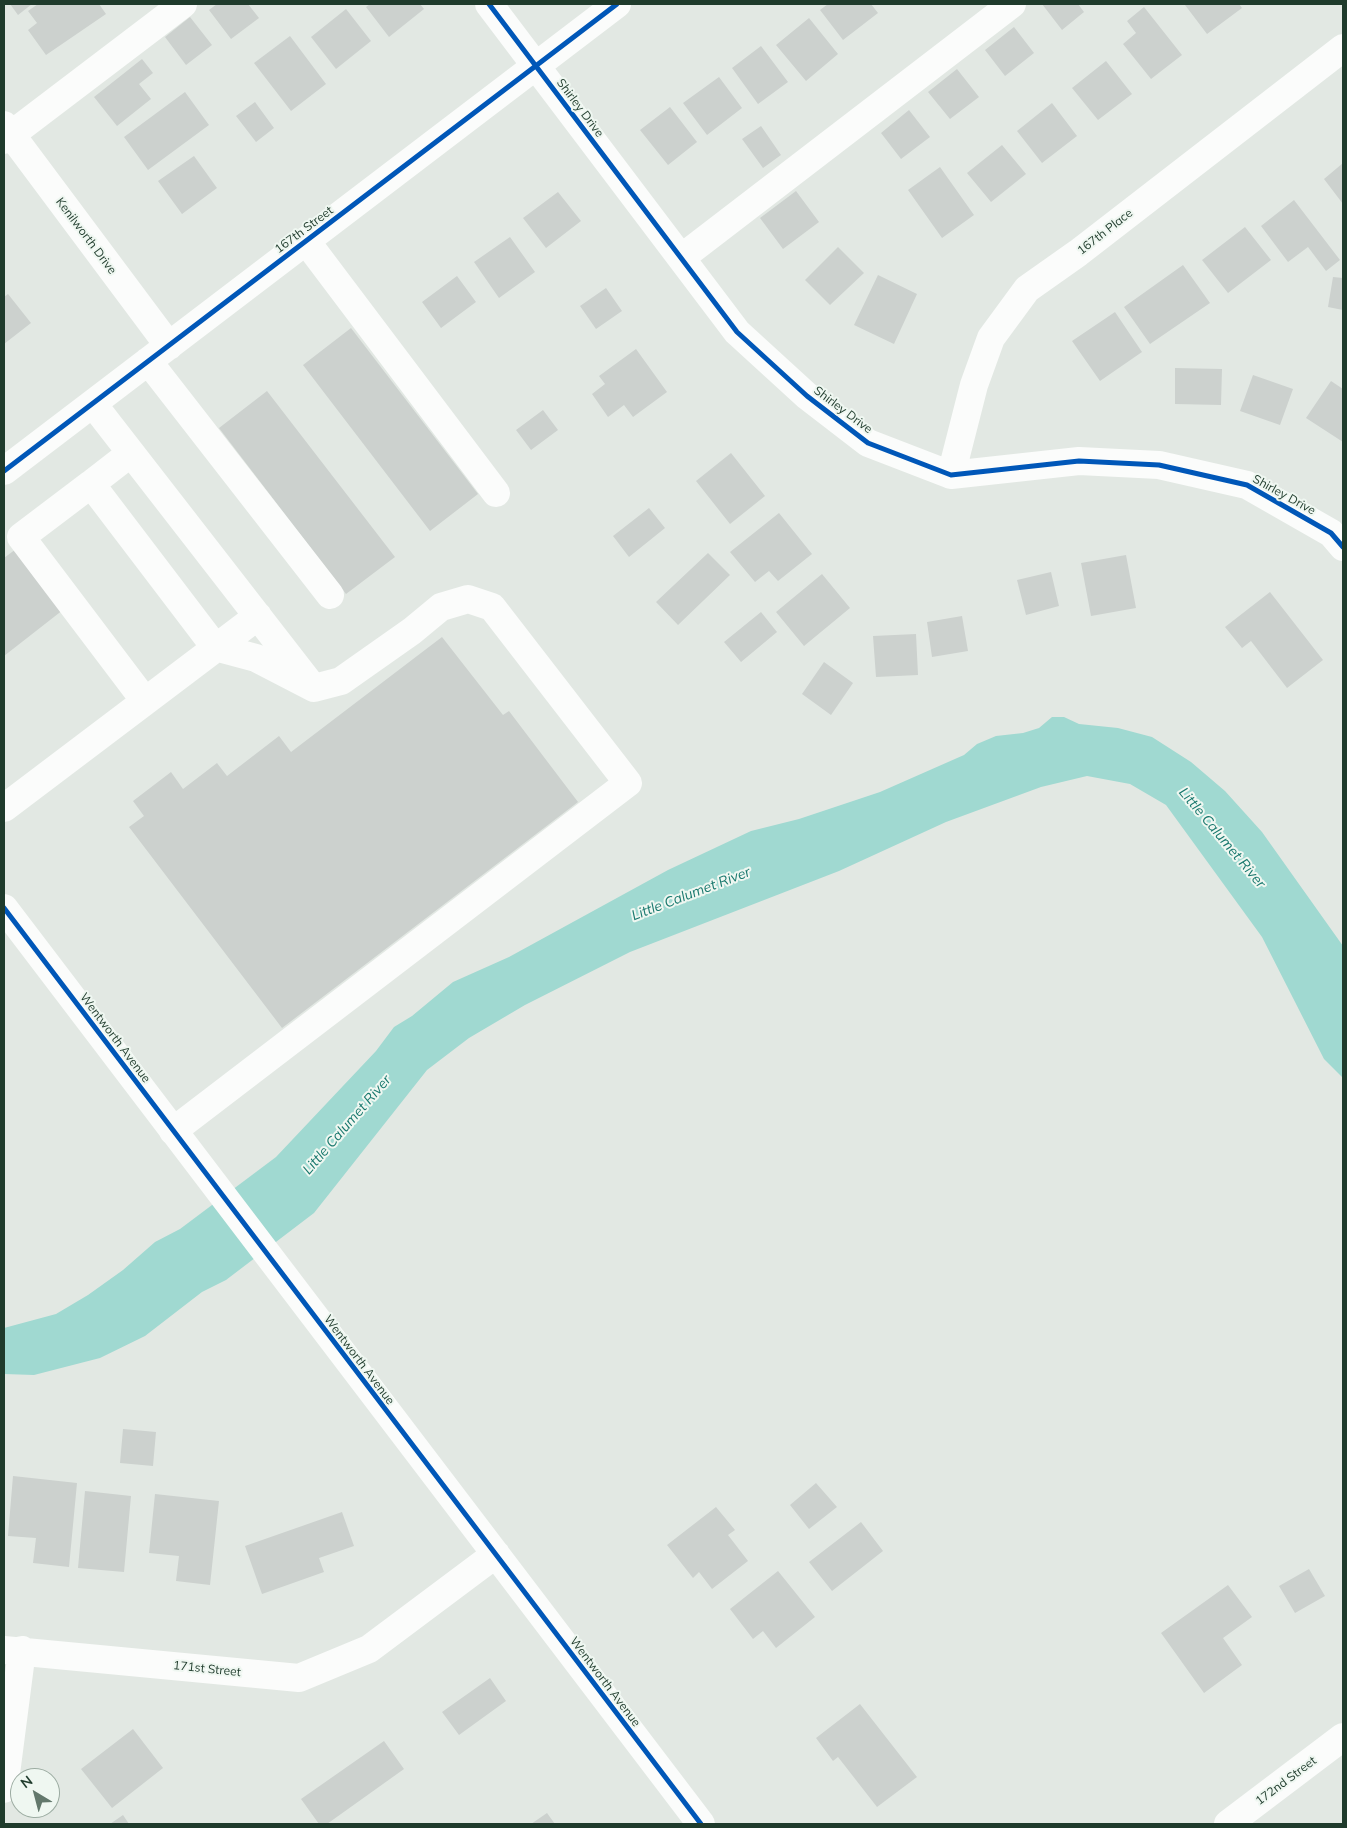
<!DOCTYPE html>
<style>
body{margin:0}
#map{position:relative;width:1347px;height:1828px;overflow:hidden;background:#e2e8e3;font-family:Mulish,sans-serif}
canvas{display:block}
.frame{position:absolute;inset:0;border:5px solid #1f3b2c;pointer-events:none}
.north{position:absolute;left:10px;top:1768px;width:50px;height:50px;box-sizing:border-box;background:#eff7f1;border:1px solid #9caca2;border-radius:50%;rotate:323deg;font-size:14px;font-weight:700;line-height:20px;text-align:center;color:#1f3b2c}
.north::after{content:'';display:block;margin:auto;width:18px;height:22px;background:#63786c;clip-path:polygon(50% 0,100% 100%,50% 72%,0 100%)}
</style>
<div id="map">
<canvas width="1347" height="1828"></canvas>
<div class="frame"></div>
<div class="north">N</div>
</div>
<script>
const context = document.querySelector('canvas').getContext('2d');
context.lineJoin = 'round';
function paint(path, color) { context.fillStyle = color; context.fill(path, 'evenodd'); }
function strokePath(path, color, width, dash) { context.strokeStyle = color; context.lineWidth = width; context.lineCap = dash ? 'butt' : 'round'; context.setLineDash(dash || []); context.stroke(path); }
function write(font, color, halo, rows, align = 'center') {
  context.font = font + ' Mulish,sans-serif'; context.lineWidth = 4; context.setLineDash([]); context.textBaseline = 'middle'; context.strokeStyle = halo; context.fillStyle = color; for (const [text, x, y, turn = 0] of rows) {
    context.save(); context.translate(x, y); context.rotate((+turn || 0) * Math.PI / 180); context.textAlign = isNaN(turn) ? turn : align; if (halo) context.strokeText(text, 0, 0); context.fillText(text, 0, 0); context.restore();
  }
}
paint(new Path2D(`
 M1052 717H1064L1079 724 1118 728 1152 737 1191 762 1225 791 1262 832 1343 946V1078L1324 1059 1262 937 1166 805 1130 784 1087 776 1041 787 946 822 839 871 630 952 525 1005 469 1038 427 1070 314 1213 226 1280 202 1292 145 1336 100 1358 34 1375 4 1374V1328L56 1314 88 1295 123 1270 155 1242 180 1229 276 1157 376 1051 394 1027 412 1016 453 982 509 957 668 870 751 831 799 819 880 792 964 755 977 744 996 736 1023 733 1039 728Z`), '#a0d9d1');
paint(new Path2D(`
 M10 4H32L18 15Z
 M38 4H99L106 14 46 55 28 30 37 23 28 11Z
 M217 4H248L259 18 231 39 209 10Z
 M370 4H420L424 9 389 37 366 7Z
 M828 4H871L878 13 843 40 820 10Z
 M1042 4H1078L1084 12 1062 30Z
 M1187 4H1239L1242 8 1207 34 1185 5Z
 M1144 7 1182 55 1151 79 1123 44 1136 33 1127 21Z
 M346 9 371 41 336 69 311 37Z
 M190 17 212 45 186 65 165 37Z
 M809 18 838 54 806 81 776 45Z
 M1014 27 1034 53 1005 76 985 50Z
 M290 36 326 84 291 111 254 63Z
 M761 46 788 82 758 104 732 68Z
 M142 59 153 73 139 84 151 99 117 126 94 97Z
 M1106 61 1132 94 1098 120 1072 88Z
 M957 69 979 97 950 119 928 92Z
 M719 77 742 108 707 135 683 103Z
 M185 92 209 125 148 170 124 137Z
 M255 102 274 128 256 142 236 116Z
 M1052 103 1077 136 1042 163 1017 131Z
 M670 107 697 142 668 165 640 130Z
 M909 110 930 137 901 159 881 133Z
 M761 126 781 155 763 168 742 139Z
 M1002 145 1026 174 991 202 967 173Z
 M194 156 217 188 182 214 158 181Z
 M1343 163V204L1324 179Z
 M940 167 974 215 942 238 908 190Z
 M796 191 819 222 783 249 760 218Z
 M558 192 581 221 546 248 523 218Z
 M1294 200 1340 260 1326 271 1308 247 1288 262 1261 226Z
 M1245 227 1271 260 1228 293 1202 260Z
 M510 237 535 272 499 298 474 262Z
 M838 247 864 273 830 305 805 280Z
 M1183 265 1210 303 1150 344 1124 307Z
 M878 275 917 294 894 344 854 325Z
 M457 276 476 302 441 328 422 302Z
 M1333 277 1343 278V310L1328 307Z
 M606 288 622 311 596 329 580 306Z
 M8 294 31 323 4 344V297Z
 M1115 312 1142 352 1100 381 1072 341Z
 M351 328 478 494 430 531 303 365Z
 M636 349 667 392 633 417 624 405 608 417 592 394 605 384 599 376Z
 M1175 368 1222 369 1221 405 1175 404Z
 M1253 375 1293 389 1280 425 1240 411Z
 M1331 381 1343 389V442L1306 418Z
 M267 391 395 557 346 594 219 428Z
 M543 410 558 430 531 450 516 430Z
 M731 453 765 496 730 524 696 481Z
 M649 508 665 528 629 557 613 536Z
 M779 513 812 554 778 581 769 571 755 582 730 552Z
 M20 546 68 606 4 656V558Z
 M708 553 730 575 678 625 656 602Z
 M1126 555 1136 608 1091 616 1081 563Z
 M1051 572 1059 606 1026 615 1017 580Z
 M822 574 850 608 804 646 776 612Z
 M1270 592 1323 660 1287 688 1251 641 1242 648 1225 627Z
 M761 612 777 632 741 662 724 642Z
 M962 616 968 651 932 657 927 622Z
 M916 634 918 675 876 677 873 636Z
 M442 637 503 715 509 711 578 802 282 1028 129 827 144 816 133 801 171 772 183 789 217 763 227 776 279 736 291 752Z
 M824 662 853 683 831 715 802 694Z
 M123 1429 156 1432 153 1466 120 1463Z
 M13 1476 77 1483 69 1567 33 1563 36 1538 8 1536Z
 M816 1483 837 1507 809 1529 790 1505Z
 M85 1491 131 1496 124 1572 78 1568Z
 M155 1494 219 1501 210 1585 176 1581 179 1556 149 1553Z
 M716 1507 735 1530 728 1535 748 1561 712 1589 699 1572 693 1578 667 1545Z
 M342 1512 354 1546 319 1558 324 1572 262 1594 245 1546Z
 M861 1522 883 1551 832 1591 809 1562Z
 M1309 1569 1325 1596 1295 1613 1279 1586Z
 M778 1571 815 1617 776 1648 763 1631 753 1639 730 1609Z
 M1228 1585 1252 1617 1223 1638 1242 1665 1204 1693 1161 1633Z
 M490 1678 506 1701 459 1735 442 1712Z
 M860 1704 917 1777 877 1807 838 1757 833 1761 816 1738Z
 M133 1729 163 1768 112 1808 81 1769Z
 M384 1741 404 1769 327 1824H319L301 1799Z
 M547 1813 555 1824H531Z
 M123 1815 129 1824H110Z`), '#ccd1ce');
strokePath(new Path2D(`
 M489 4 737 332 807 396 868 443 951 475 1079 461 1159 465 1247 485 1331 533 1343 547
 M4 125 169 346
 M4 140 183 4
 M306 241 496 493
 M681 258 1012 4
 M148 361 330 595
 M93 404 308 681
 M4 471 617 4
 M951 475 974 385 991 338 1027 289 1078 253 1343 48
 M91 484 131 453
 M145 701 21 537 91 484 215 647 256 658 314 688 341 681 412 631 441 607 468 599 492 607 628 783 173 1131
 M4 808 258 616
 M4 908 701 1824
 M4 1650 299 1678 369 1649 496 1554
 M4 1789 22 1650
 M1228 1824 1343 1737`), '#fbfcfb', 28);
strokePath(new Path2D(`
 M489 4 737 332 807 396 868 443 951 475 1079 461 1159 465 1247 485 1331 533 1343 547
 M4 471 617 4
 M4 908 701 1824`), '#0057b8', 5);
write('12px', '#1f3b2c', '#eff7f1', [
 ["Shirley Drive",580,108,53],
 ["167th Street",304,230,-37],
 ["167th Place",1105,232,-38],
 ["Kenilworth Drive",86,236,53],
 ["Shirley Drive",843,410,37],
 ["Shirley Drive",1284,495,29],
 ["Wentworth Avenue",115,1038,53],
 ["Wentworth Avenue",359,1360,53],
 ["171st Street",207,1669,6],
 ["Wentworth Avenue",605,1682,53],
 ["172nd Street",1286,1781,-37]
]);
write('italic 14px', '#18786d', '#eff7f1', [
 ["Little Calumet River",1222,838,50],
 ["Little Calumet River",691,894,-21],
 ["Little Calumet River",347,1125,-49]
]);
</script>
